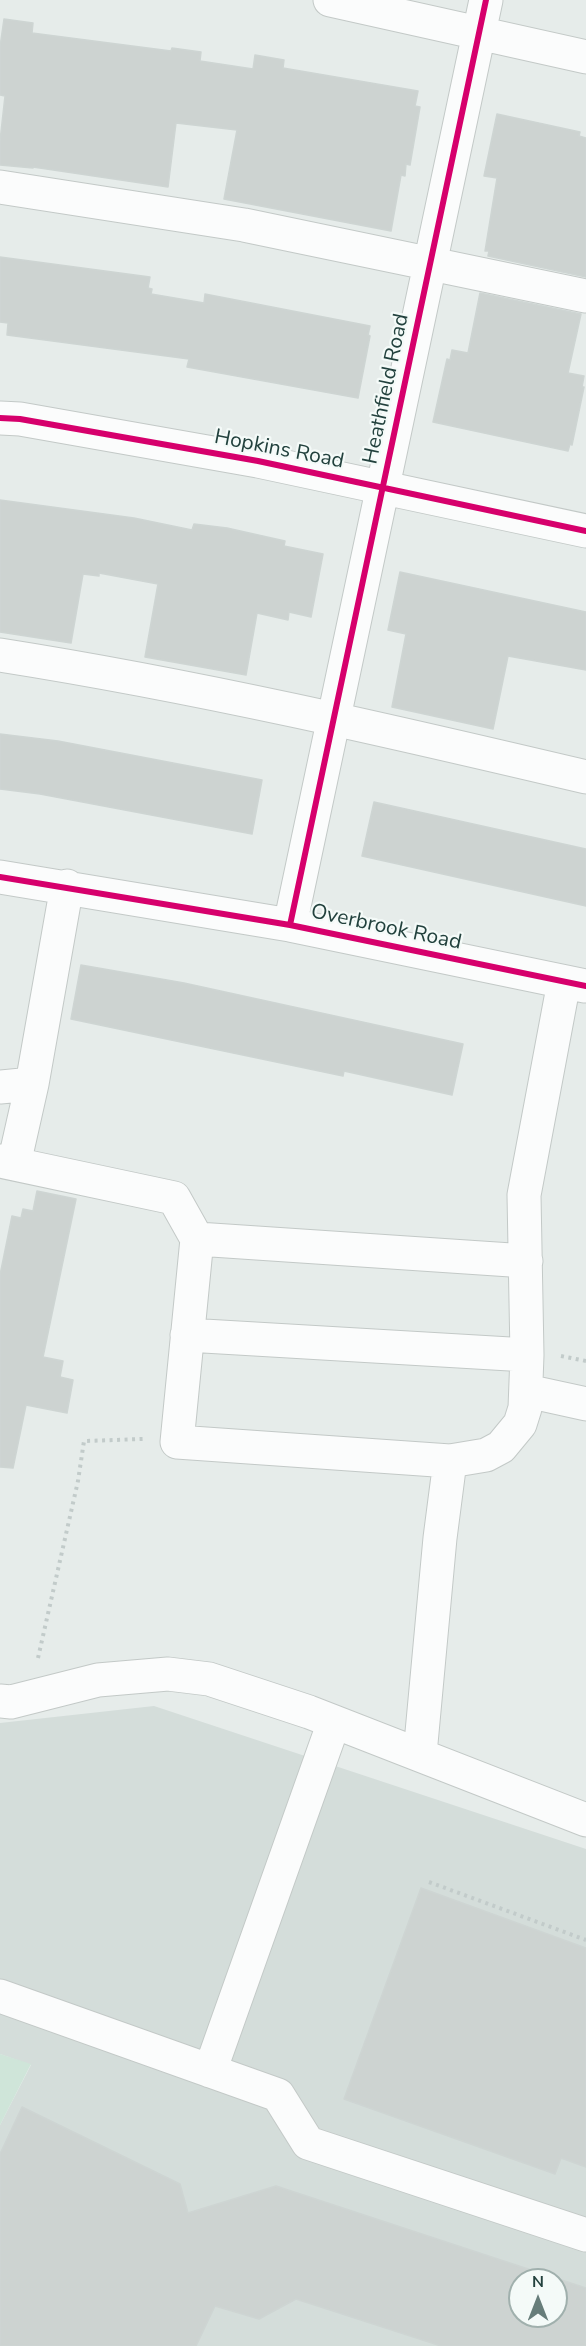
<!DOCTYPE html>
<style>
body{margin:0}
#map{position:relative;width:586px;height:2346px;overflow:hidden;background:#e6ecea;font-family:"Nunito Sans",sans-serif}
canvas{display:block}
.north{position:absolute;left:508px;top:2268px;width:60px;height:60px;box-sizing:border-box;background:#f4faf8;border:2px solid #a0b0ad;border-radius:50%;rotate:0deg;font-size:16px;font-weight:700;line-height:24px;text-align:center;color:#22413d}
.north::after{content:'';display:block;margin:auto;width:21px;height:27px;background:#677d7a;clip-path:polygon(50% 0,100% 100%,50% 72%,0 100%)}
</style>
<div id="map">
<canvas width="586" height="2346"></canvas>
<div class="north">N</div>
</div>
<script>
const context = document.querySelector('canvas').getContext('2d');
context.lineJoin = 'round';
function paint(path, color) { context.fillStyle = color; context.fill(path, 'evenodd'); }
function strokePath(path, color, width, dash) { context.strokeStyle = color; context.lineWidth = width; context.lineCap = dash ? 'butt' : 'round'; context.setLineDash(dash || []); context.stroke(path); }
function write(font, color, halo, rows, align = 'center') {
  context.font = font + ' "Nunito Sans",sans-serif'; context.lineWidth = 4.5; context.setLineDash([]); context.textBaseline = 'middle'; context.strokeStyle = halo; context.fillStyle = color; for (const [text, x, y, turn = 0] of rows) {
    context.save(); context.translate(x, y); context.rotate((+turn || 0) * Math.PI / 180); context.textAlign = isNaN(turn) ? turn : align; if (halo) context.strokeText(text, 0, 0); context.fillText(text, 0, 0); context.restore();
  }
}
paint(new Path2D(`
 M154 1706 586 1849V2346H0V2125L31 2065 0 2054V1723ZM520 2280H556V2316H520Z`), '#d4ddda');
paint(new Path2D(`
 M0 2054 31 2064 0 2125Z`), '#cfe5d9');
const building = new Path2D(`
 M4 19 33 23 32 33 171 51 172 48 201 52 200 61 253 69 255 55 284 60 283 68 418 91 415 106 420 107 410 165 406 164 405 176 401 175 391 231 224 199 237 130 176 123 168 187 33 167V168L0 165V141L5 96 0 95V47Z
 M497 114 580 132 579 136 586 138V277L488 256 489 251H485L497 178 484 176Z
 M0 257 150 277 148 288 152 289 151 294 204 303 205 294 370 326 368 335 370 336 358 398 187 367 189 359 7 335 8 323 0 322Z
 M480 293 581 314 568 373 584 376 582 387H584L572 445 570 444 568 451 433 422 447 359 450 360 452 350 468 353Z
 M0 500 134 518 192 530 194 524 227 528 285 541 284 546 323 554 311 617 289 612 288 620 257 613 246 675 145 657 158 584 99 573V576L83 574 71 643 0 632Z
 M400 572 586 612V670L508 656 493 729 392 707 406 634 388 630Z
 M0 734 58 741 262 780 252 834 40 794 0 789Z
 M374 802 586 849V906L362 856Z
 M81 965 184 983 463 1044 452 1095 344 1071 343 1076 71 1019Z
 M37 1191 76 1199 43 1357 63 1361 60 1377 73 1380 67 1413 26 1405 13 1468 0 1467V1275L12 1216 21 1218 23 1209 33 1211Z
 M421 1888 586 1948V2167L561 2158 555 2174 344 2099Z
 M22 2107 180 2184 188 2213 276 2186 586 2288V2346H441L296 2299 259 2319 215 2306 196 2346H0V2154ZM520 2280H556V2316H520Z`);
paint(building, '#cdd3d1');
strokePath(building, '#ced5d3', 1.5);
const minor = new Path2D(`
 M330 0 586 57
 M0 187 244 225 586 296
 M0 418 20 419 258 461 586 531
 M0 655C197 686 391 731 586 777
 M0 877 290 925 585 986
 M290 925 486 0
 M0 1087 32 1084 67 886
 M0 1161 174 1198 197 1239 526 1261
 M14 1164 32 1084
 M197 1239 177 1442 450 1461 486 1455 501 1447 520 1424 525 1408 527 1355 524 1195 564 982
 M187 1335 527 1355
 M527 1391 586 1404
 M0 1701 11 1702 98 1680 168 1674 209 1679 309 1712 586 1820
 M420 1754 440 1538 450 1461
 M0 1996 278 2095 308 2143 586 2235
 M210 2071 334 1722`);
strokePath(minor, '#c3c9c7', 35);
strokePath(new Path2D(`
 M561 1356 586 1361
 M38 1658 78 1481 84 1441 143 1439
 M429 1882 586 1940`), '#c2cbca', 4, [3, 4.5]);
strokePath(minor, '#fbfcfc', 33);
strokePath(new Path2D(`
 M0 418 20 419 258 461 586 531
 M0 877 290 925 586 986
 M290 925 486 0`), '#d6006c', 6);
write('21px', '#22413d', '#f4faf8', [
 ["Heathfield Road",387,389,-78],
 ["Hopkins Road",279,450,11],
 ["Overbrook Road",386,928,12]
]);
</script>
